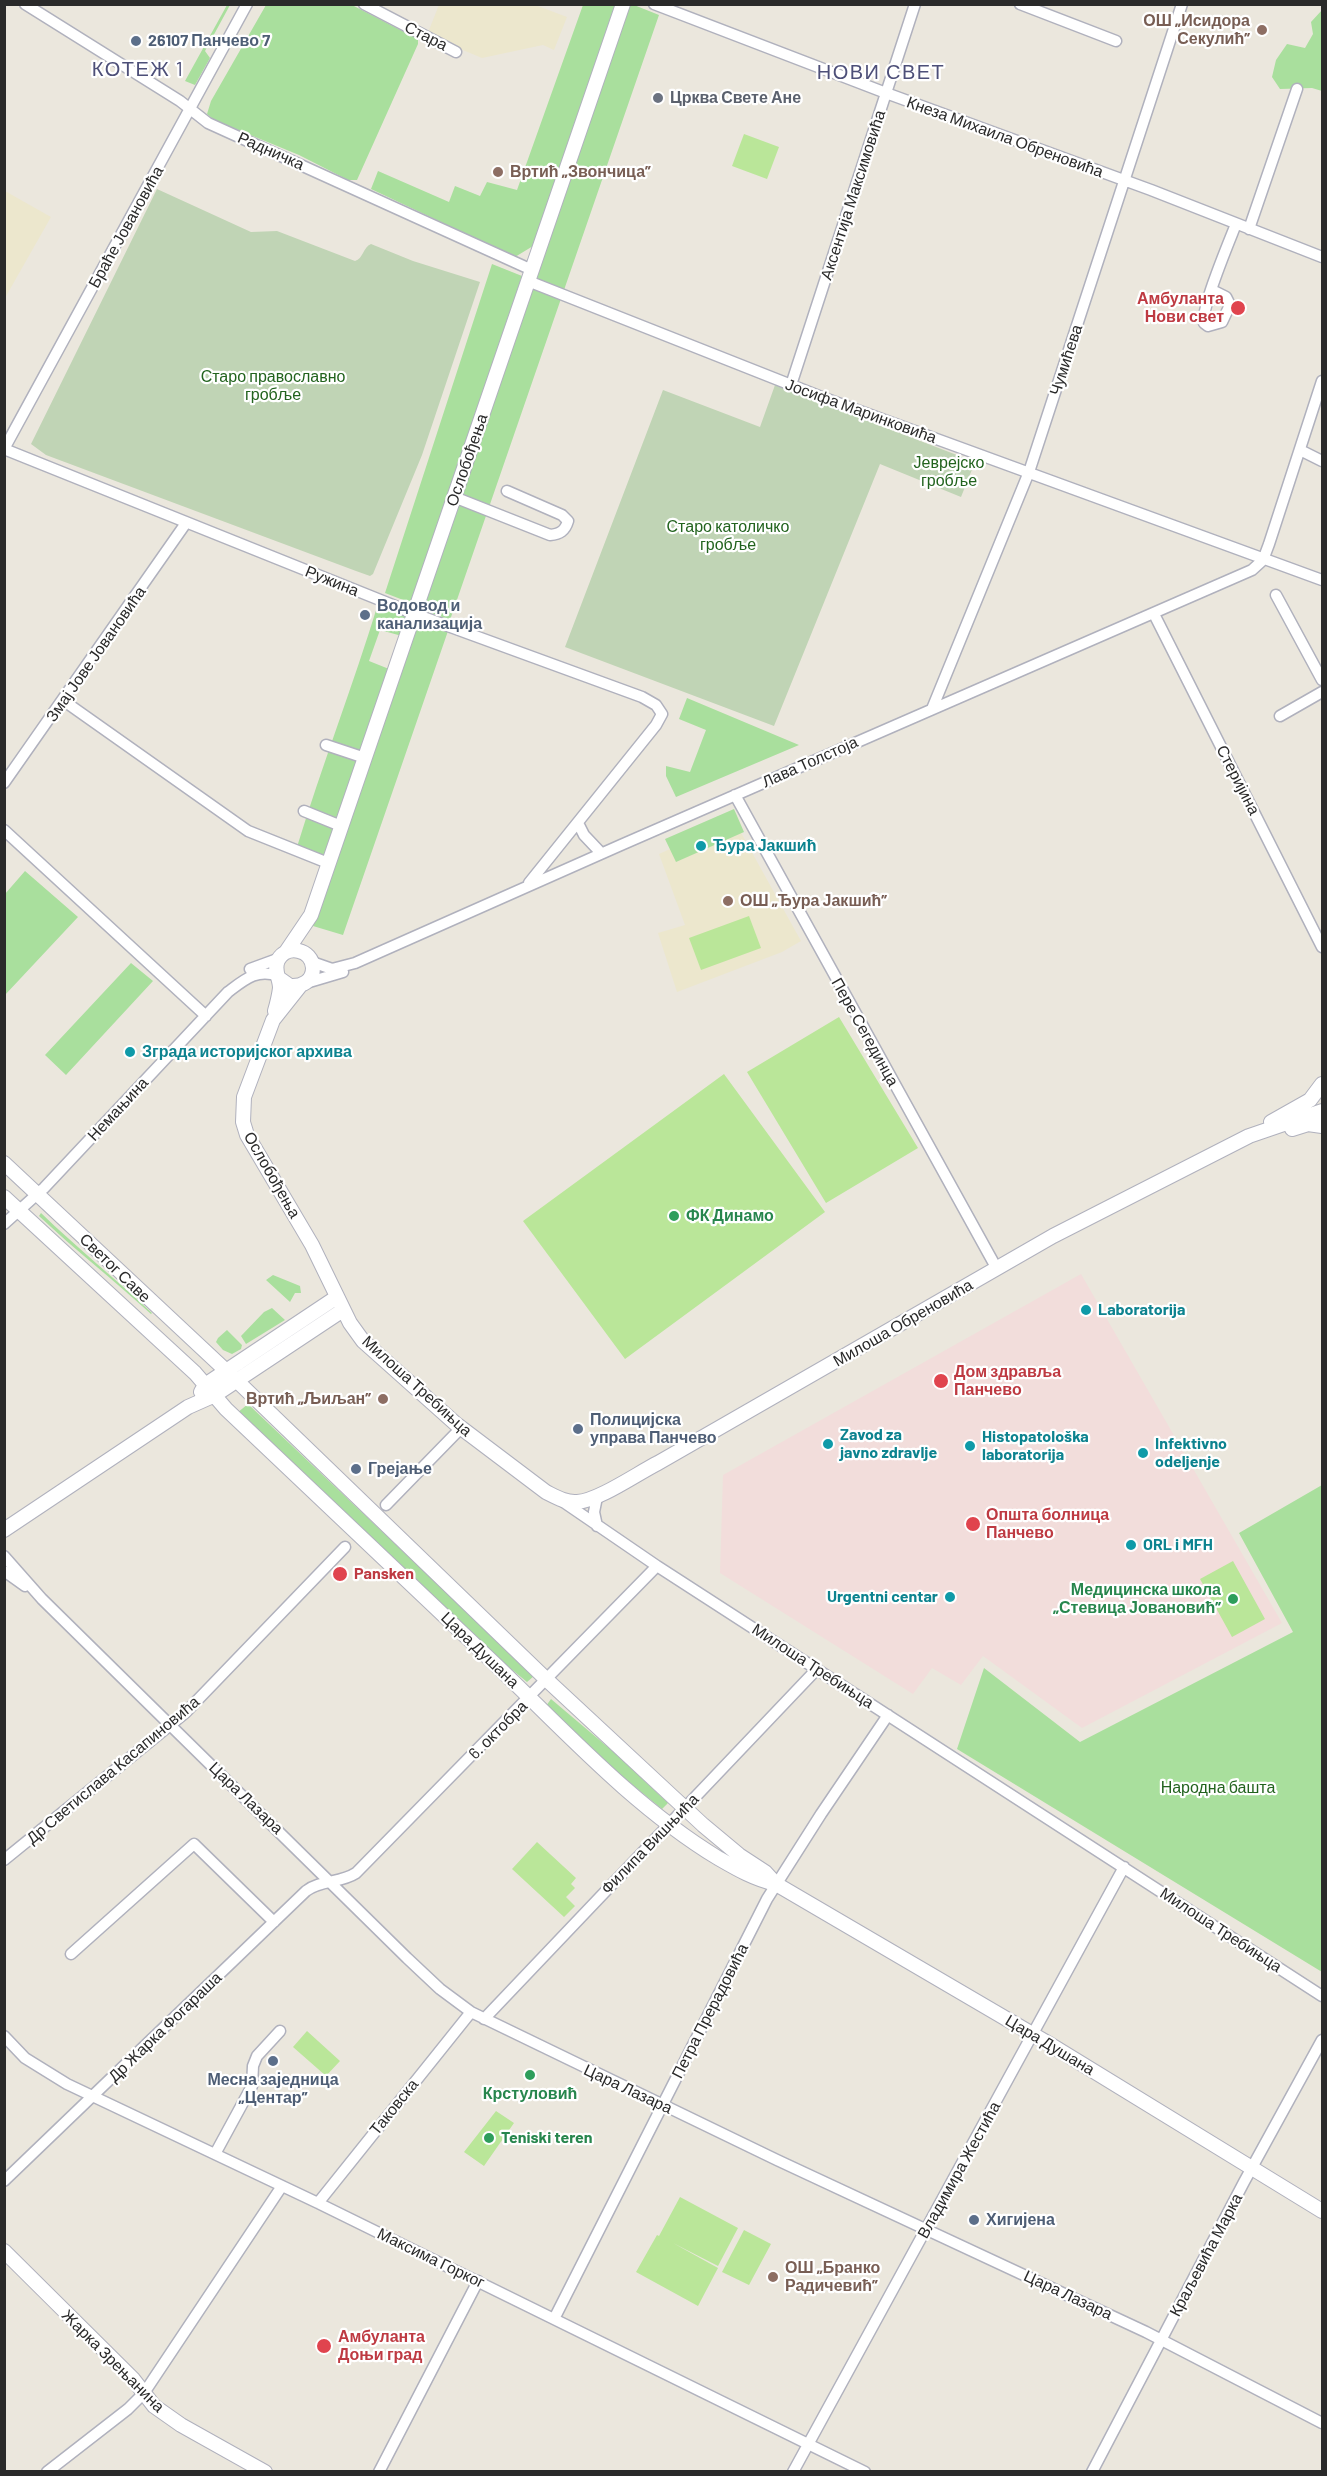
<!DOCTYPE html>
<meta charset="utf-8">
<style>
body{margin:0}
#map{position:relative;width:1327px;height:2476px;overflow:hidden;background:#ebe7dd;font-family:Barlow,sans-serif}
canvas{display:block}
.frame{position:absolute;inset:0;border:6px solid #2a2a2a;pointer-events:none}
</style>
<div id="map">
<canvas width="1327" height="2476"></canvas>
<div class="frame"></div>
</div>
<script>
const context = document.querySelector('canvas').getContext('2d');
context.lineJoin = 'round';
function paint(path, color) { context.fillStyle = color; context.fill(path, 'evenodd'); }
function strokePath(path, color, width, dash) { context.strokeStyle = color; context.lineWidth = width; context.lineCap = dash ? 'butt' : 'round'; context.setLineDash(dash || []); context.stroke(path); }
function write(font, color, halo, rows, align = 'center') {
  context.font = font + ' Barlow,sans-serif'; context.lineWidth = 4.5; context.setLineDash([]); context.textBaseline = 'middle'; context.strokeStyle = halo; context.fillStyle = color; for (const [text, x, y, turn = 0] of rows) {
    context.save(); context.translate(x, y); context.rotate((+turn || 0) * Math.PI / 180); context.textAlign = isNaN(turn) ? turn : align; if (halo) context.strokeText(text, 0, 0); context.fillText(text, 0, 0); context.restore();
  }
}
paint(new Path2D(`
 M439 5H535L567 17 554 50 543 45 482 58 427 35Z
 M5 191 51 217 5 298Z
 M734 820 801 941 782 952 677 992 658 933 685 925 659 854Z`), '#ece7cd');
paint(new Path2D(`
 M1081 1274 1282 1623 1082 1728 983 1656 961 1685 932 1668 913 1694 720 1573 723 1475Z`), '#f2dddb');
paint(new Path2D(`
 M227 5H230L205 51 210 58 195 85 185 81Z
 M266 5H352L418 39V44L357 180H348L299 155 214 120 207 114 211 101Z
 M583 5H616L533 246 515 257 371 189 378 171 449 202 455 186 480 196 487 182 517 190Z
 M627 5H634L659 15 450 620 421 609Z
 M1322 10V91L1312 88 1280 89 1272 77 1276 60 1287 44 1305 48 1313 34 1311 22Z
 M492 264 522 276 411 603 385 593Z
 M378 604 409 615 402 636 380 630 369 661 389 669 326 856 297 847C322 765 353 686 378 604Z
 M416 620 448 631 343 935 313 926 317 908Z
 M687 698 799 745 676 797 666 776V766L690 772 706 730 679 719Z
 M734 809 744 832 676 862 665 839Z
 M25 871 78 917 5 995V894Z
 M131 963 153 981 66 1075 45 1055Z
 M41 1213C77 1248 116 1279 152 1313L151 1314C114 1280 75 1250 39 1216Z
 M273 1275 300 1286 301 1293H295L290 1302 266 1280Z
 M272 1308 285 1320 246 1344 241 1336 264 1312Z
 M227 1330 242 1345 241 1349 232 1354 223 1350 216 1342 218 1338Z
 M248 1404 534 1676 527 1682 482 1645 237 1413Z
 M1322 1485V1972L957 1749 984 1668 1080 1742 1293 1632 1239 1533Z
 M551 1699 616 1754 668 1803 662 1809 613 1769 546 1706Z`), '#a9df9d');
paint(new Path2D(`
 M157 189 251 232 277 231 355 261C363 259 363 247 371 244L413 261 480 282 422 455 373 574 370 576 356 571 46 455 31 444Z
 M775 385 975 462 961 497 880 464 774 726 565 647 663 390 760 427Z`), '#c0d4b5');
paint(new Path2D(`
 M744 134 779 147 767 179 732 166Z
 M749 916 761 948 701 970 689 938Z
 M839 1017 918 1148 826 1203 747 1072Z
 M724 1074 825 1212 625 1359 523 1221Z
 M1233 1561 1265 1619 1232 1637 1200 1579Z
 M537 1842 576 1878 571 1884 575 1888 566 1897 575 1906 564 1917 512 1869Z
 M307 2031 340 2061 326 2076 293 2047Z
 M496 2111 514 2123 484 2166 464 2152Z
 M680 2197 738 2228 718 2266 673 2243 718 2268 698 2306 636 2272 657 2235 659 2236Z
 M744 2230 771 2244 749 2285 722 2272Z`), '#bae699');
const street = new Path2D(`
 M25 4 180 101 208 123 532 270
 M364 4 456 52
 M654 4 886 93 1151 190 1322 257
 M1020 4 1116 41
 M1249 229 1297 89
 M528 281 819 396 1322 580
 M1212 290 1226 297 1230 305 1222 322 1208 326 1204 323C1201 308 1229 242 1236 224
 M791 385 915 4
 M4 449 415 614 642 697 656 705 662 714 656 725 529 883
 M4 449 247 4
 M1300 450 1322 461
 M454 497 550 535C560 534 565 531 568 521L562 515 507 491
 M1276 595 1322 680
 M1154 614 1322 947
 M64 701 248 831 328 863
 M932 709 1029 472 1182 4
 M1280 716 1322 692
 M326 745 365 758
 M4 783 186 523
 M735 795 997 1269
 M304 811 341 826
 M578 823 584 835 601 853
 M4 830 206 1016
 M312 962 332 969 355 963 621 845 1252 570 1263 560 1269 544 1322 381
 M250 969 280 958
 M306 983 343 972
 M4 1224 44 1188 228 992C244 980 257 968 278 976
 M597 1497 594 1512 597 1526
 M562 1501 657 1566 1322 1996
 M386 1505 461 1428
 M4 1556 42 1599 407 1958 440 1989 471 2012 777 2160 1146 2332 1322 2423
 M4 1571 25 1586
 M4 1860 185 1713 345 1547
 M71 1954 194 1844 274 1922
 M484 2019 817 1669
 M4 2036 25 2058 67 2084 318 2203 865 2472
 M215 2154 252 2086 253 2066 257 2056 280 2031
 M4 2181 306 1891C320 1880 341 1883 356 1873L657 1566
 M318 2203 471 2012
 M554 2319 767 1899 821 1814 888 1715
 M47 2472 128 2409 144 2393 282 2186
 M379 2472 478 2281
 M793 2472 1124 1867
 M1092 2472 1244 2182 1322 2040`);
const secondary = new Path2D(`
 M286 952 311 915 623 4
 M300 986 273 1020 244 1097 243 1122 247 1135 312 1245 350 1323 363 1341 456 1424 546 1492C556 1497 566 1503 577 1502 598 1501 638 1473 658 1463L1053 1236 1249 1136 1322 1111
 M275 1011C277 1004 279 996 280 988 280 978 273 970 278 960 287 944 312 949 313 968 313 981 302 987 290 986L280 979
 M1271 1122 1310 1100 1322 1084
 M1292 1129 1308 1124 1322 1126
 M4 1163 236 1380 547 1680 703 1825 739 1855 765 1872 776 1884
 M4 1197 195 1373 226 1409C316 1494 406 1580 496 1665 566 1732 634 1807 718 1858 737 1869 754 1879 776 1884L1051 2045 1322 2211
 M201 1392 205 1385 337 1297
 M4 1530 188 1407 215 1395 343 1310
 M4 2251 133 2379 154 2406 181 2425 265 2472`);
strokePath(street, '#b0b1bd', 13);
strokePath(secondary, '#b0b1bd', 16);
strokePath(street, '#fff', 10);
strokePath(secondary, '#fff', 14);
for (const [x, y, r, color] of [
 [1262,30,6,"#8d6e63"],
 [136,41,6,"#5c6f8a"],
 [658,98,6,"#6b7280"],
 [498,172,6,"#8d6e63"],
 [1238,308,8,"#e0444e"],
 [365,615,6,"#5c6f8a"],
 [701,846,6,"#0f9aa8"],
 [728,901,6,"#8d6e63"],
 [130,1052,6,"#0f9aa8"],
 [674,1216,6,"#2e9e5b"],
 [1086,1310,6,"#0f9aa8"],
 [941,1381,8,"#e0444e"],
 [383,1399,6,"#8d6e63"],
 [578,1429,6,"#5c6f8a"],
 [828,1444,6,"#0f9aa8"],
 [970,1446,6,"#0f9aa8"],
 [1143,1453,6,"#0f9aa8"],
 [356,1469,6,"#5c6f8a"],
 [973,1524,8,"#e0444e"],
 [1131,1545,6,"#0f9aa8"],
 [340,1574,8,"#e0444e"],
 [950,1597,6,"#0f9aa8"],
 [1233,1599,6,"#2e9e5b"],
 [273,2061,6,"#5c6f8a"],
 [530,2075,6,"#2e9e5b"],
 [489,2138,6,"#2e9e5b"],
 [974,2220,6,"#5c6f8a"],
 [773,2277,6,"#8d6e63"],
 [324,2346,8,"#e0444e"]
]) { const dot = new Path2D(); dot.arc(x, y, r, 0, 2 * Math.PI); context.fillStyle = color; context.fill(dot); strokePath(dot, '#fff', 2); }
write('bold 16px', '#785e54', '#fff', [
 ["ОШ „Исидора",1250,21,"right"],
 ["Секулић”",1250,39,"right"],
 ["Вртић „Звончица”",510,172],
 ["ОШ „Ђура Јакшић”",740,901],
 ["Вртић „Љиљан”",371,1399,"right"],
 ["ОШ „Бранко",785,2268],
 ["Радичевић”",785,2286]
], 'left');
write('16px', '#2a2a2a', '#fff', [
 ["Стара",426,36,27],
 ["Кнеза Михаила Обреновића",1005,137,20],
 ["Радничка",271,151,24],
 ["Аксентија Максимовића",853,195,-72],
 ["Браће Јовановића",126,227,-61],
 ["Чумићева",1066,360,-72],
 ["Јосифа Маринковића",861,411,20],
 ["Ослобођења",467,460,-71],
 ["Ружина",332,581,22],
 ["Змај Јове Јовановића",96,654,-55],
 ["Лава Толстоја",810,762,-24],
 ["Стеријина",1238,780,63],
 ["Пере Сегединца",865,1032,61],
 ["Немањина",118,1109,-47],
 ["Ослобођења",272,1175,60],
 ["Светог Саве",115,1268,44],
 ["Милоша Обреновића",903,1323,-30],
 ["Милоша Требињца",417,1386,42],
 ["Цара Душана",480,1650,44],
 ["Милоша Требињца",813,1666,33],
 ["6. октобра",498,1730,-45],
 ["Др Светислава Касапиновића",113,1770,-40],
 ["Цара Лазара",246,1798,44],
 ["Филипа Вишњића",650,1844,-46],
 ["Милоша Требињца",1221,1930,33],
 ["Петра Прерадовића",710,2011,-63],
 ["Др Жарка Фогараша",165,2027,-44],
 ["Цара Душана",1050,2045,31],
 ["Цара Лазара",628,2089,25],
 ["Таковска",394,2107,-51],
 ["Владимира Жестића",959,2170,-61],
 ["Краљевића Марка",1206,2255,-62],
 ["Максима Горког",431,2258,26],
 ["Цара Лазара",1068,2295,25],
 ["Жарка Зрењанина",113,2361,45]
]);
write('bold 16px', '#4e5e75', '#fff', [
 ["26107 Панчево 7",148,41],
 ["Водовод и",377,606],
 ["канализација",377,624],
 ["Полицијска",590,1420],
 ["управа Панчево",590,1438],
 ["Грејање",368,1469],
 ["Месна заједница",273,2080,"center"],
 ["„Центар”",273,2098,"center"],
 ["Хигијена",986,2220]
], 'left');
write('bold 16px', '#5b616d', '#fff', [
 ["Црква Свете Ане",670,98]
], 'left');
write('bold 16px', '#be3a42', '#fff', [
 ["Амбуланта",1224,299,"right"],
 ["Нови свет",1224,317,"right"],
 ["Дом здравља",954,1372],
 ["Панчево",954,1390],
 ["Општа болница",986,1515],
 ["Панчево",986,1533],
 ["Pansken",354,1574],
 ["Амбуланта",338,2337],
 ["Доњи град",338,2355]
], 'left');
write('16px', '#22631e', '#fff', [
 ["Старо православно",273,377],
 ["гробље",273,395],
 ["Јеврејско",949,463],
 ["гробље",949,481],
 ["Старо католичко",728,527],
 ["гробље",728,545],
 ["Народна башта",1218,1788]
]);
write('bold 16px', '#0d838f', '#fff', [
 ["Ђура Јакшић",713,846],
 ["Зграда историјског архива",142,1052],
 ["Laboratorija",1098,1310],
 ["Zavod za",840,1435],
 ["javno zdravlje",840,1453],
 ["Histopatološka",982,1437],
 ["laboratorija",982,1455],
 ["Infektivno",1155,1444],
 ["odeljenje",1155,1462],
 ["ORL i MFH",1143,1545],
 ["Urgentni centar",938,1597,"right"]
], 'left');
write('bold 16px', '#27864d', '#fff', [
 ["ФК Динамо",686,1216],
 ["Медицинска школа",1221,1590,"right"],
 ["„Стевица Јовановић”",1221,1608,"right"],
 ["Крстуловић",530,2094,"center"],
 ["Teniski teren",501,2138]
], 'left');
context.letterSpacing = '1.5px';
write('20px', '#4d4f78', '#fff', [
 ["КОТЕЖ 1",138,69],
 ["НОВИ СВЕТ",881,72]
]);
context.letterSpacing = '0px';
</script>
